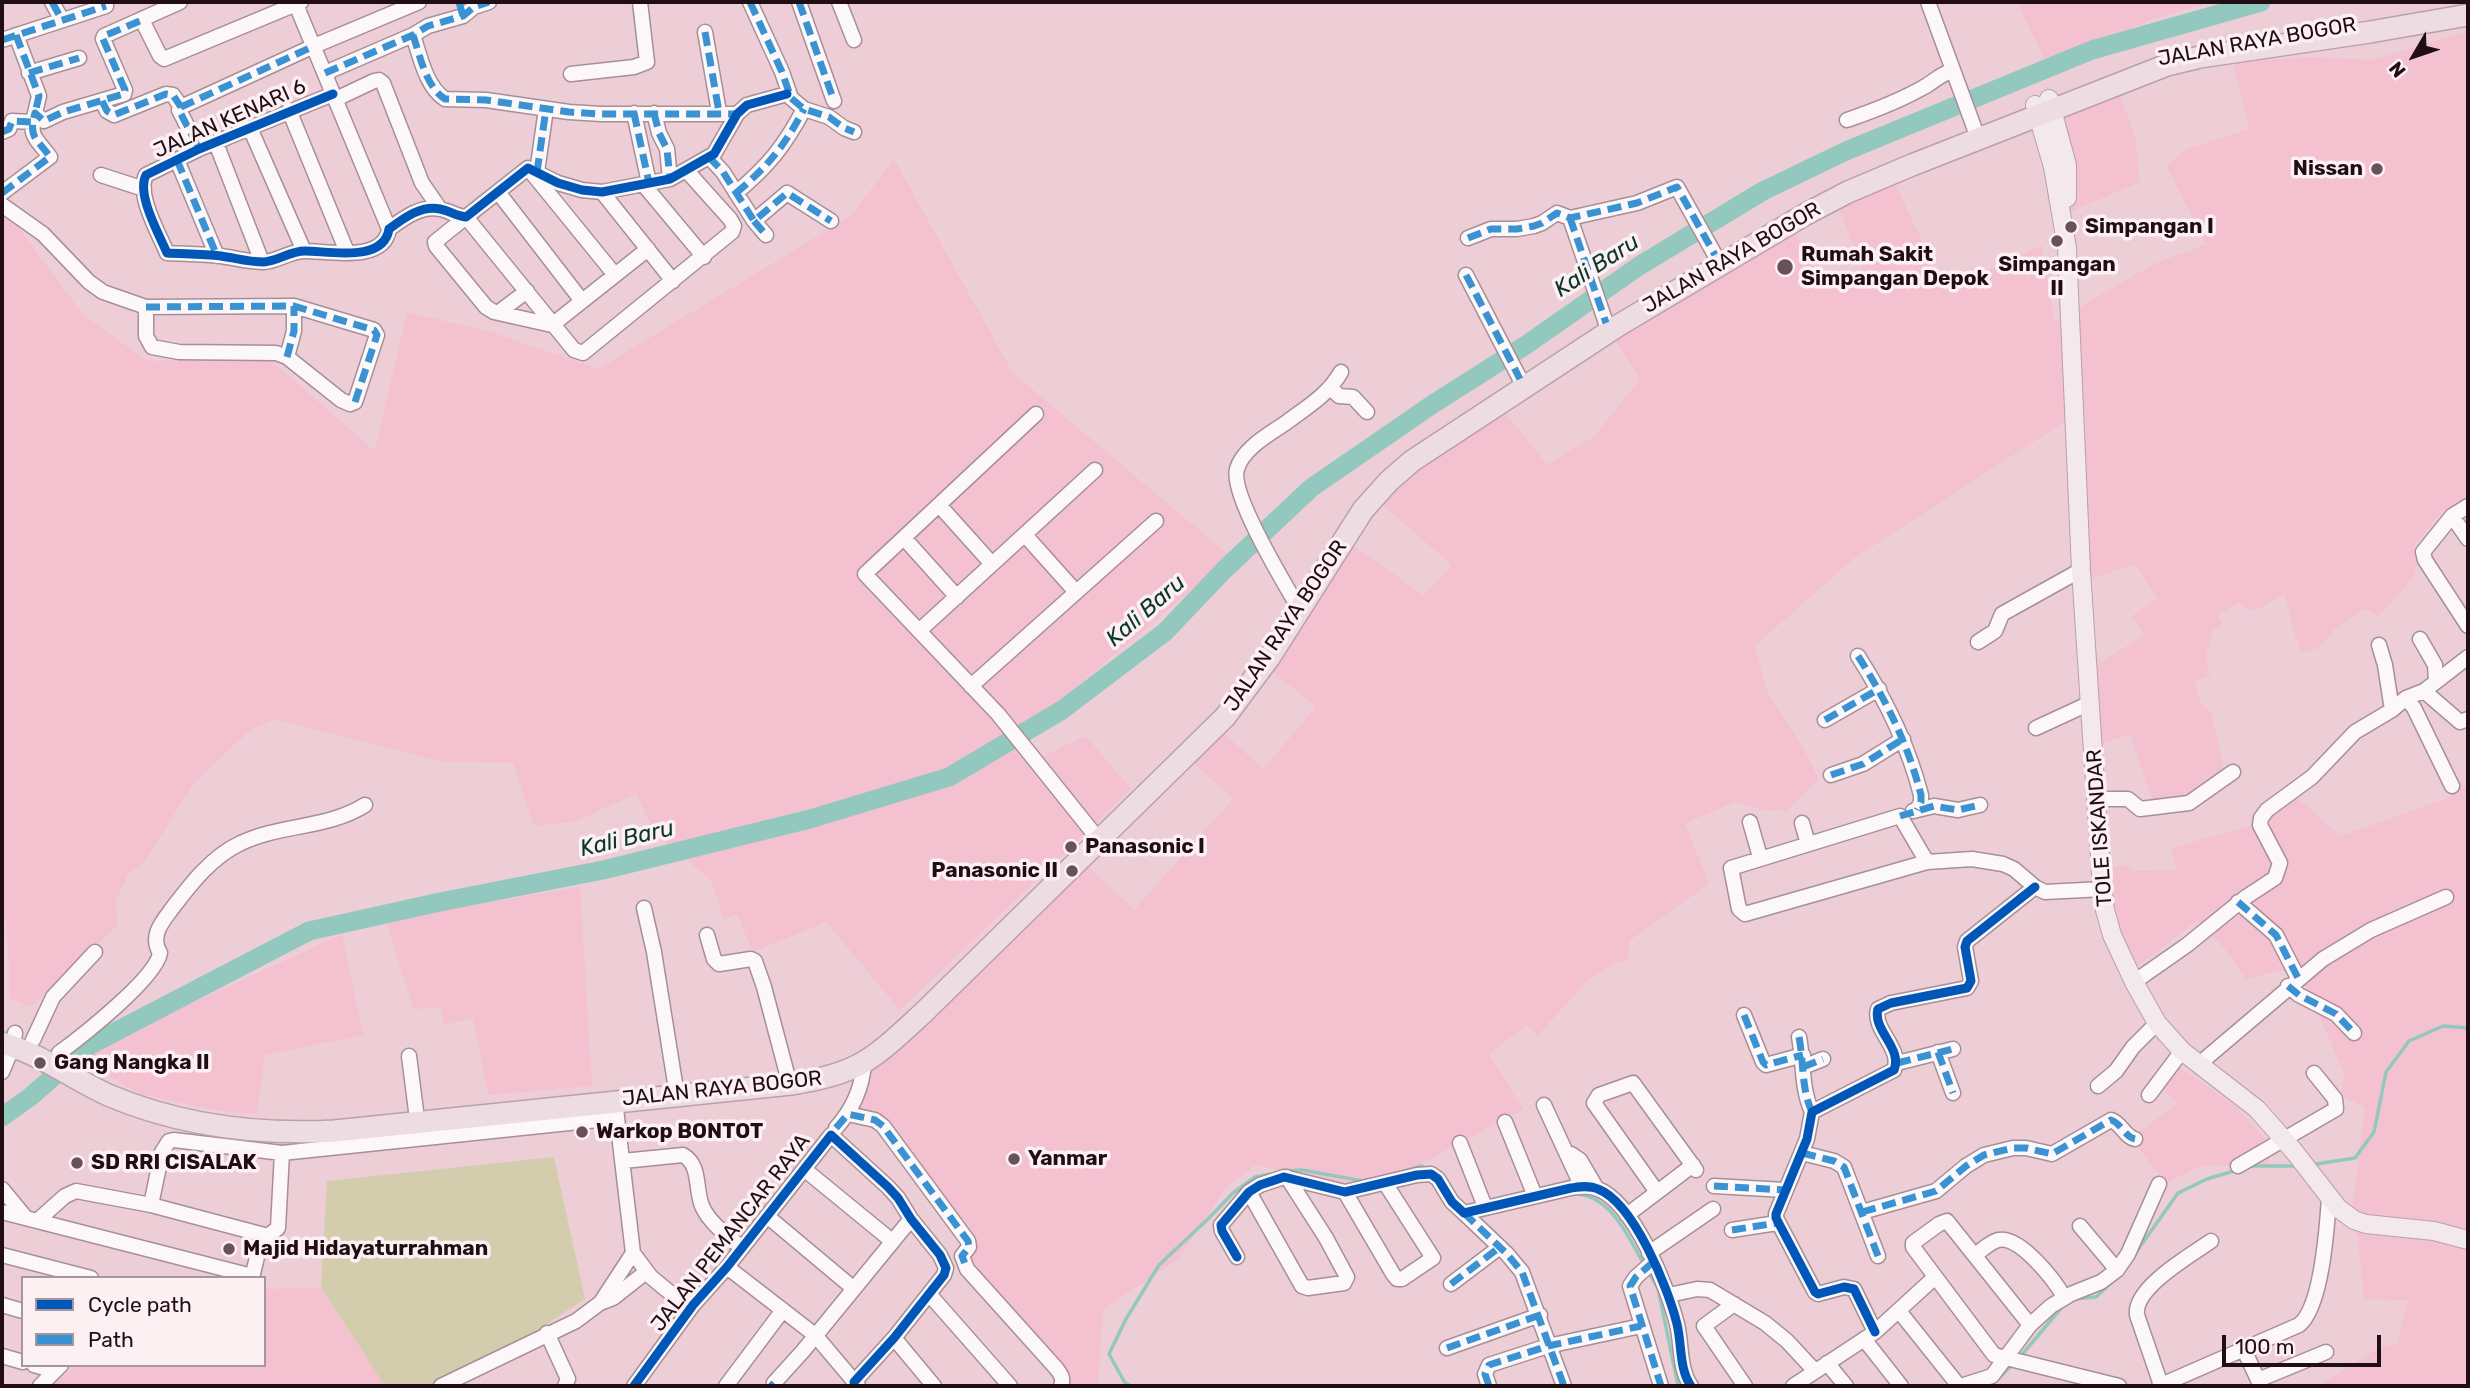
<!DOCTYPE html>
<style>
body{margin:0}
#map{position:relative;width:2470px;height:1388px;overflow:hidden;background:#edced7;font-family:Rubik,sans-serif}
canvas{display:block}
.frame{position:absolute;inset:0;border:4px solid #210e15;pointer-events:none}
.legend{position:absolute;left:21px;top:1276px;width:245px;height:91px;box-sizing:border-box;background:#fcf0f3;border:2px solid #a4969a;margin:0;padding:9px 12px;list-style:none;font-size:21px;color:#210e15}
.legend li{display:flex;align-items:center;gap:14px;height:35px}
.legend b{width:35px;border:2px solid #a4969a}
.north{position:absolute;left:2379px;top:21px;width:70px;height:70px;-webkit-text-stroke:5px #fcf0f3;paint-order:stroke;rotate:231deg;font-size:19px;font-weight:700;line-height:28px;text-align:center;color:#210e15}
.north::after{content:'';display:block;margin:auto;width:24px;height:32px;background:#210e15;clip-path:polygon(50% 0,100% 100%,50% 72%,0 100%)}
.scale{position:absolute;left:2222px;top:1335px;width:159px;height:32px;box-sizing:border-box;border:4px solid #210e15;border-top:0;padding-left:9px;font-size:21px;line-height:24px;white-space:nowrap;color:#210e15;-webkit-text-stroke:5px #fcf0f3;paint-order:stroke}
</style>
<div id="map">
<canvas width="2470" height="1388"></canvas>
<div class="frame"></div>
<ul class="legend">
<li><b style="height:9px;background:#0057b8"></b>Cycle path</li>
<li><b style="height:9px;background:#3a92d3"></b>Path</li>
</ul>
<div class="north">N</div>
<div class="scale">100 m</div>
</div>
<script>
const context = document.querySelector('canvas').getContext('2d');
context.lineJoin = 'round';
function paint(path, color) { context.fillStyle = color; context.fill(path, 'evenodd'); }
function strokePath(path, color, width, dash) { context.strokeStyle = color; context.lineWidth = width; context.lineCap = dash ? 'butt' : 'round'; context.setLineDash(dash || []); context.stroke(path); }
function write(font, color, halo, rows, align = 'center') {
  context.font = font + ' Rubik,sans-serif'; context.lineWidth = 7; context.setLineDash([]); context.textBaseline = 'middle'; context.strokeStyle = halo; context.fillStyle = color; for (const [text, x, y, turn = 0] of rows) {
    context.save(); context.translate(x, y); context.rotate((+turn || 0) * Math.PI / 180); context.textAlign = isNaN(turn) ? turn : align; if (halo) context.strokeText(text, 0, 0); context.fillText(text, 0, 0); context.restore();
  }
}
paint(new Path2D(`
 M2017 2H2212L2150 20 2048 67Z
 M2468 31V501L2442 511 2414 546 2418 562 2411 580 2379 616 2364 609 2335 629 2318 648 2302 653 2293 630 2285 594 2253 612 2239 603 2217 615 2223 623 2213 630 2206 655 2210 675 2194 682 2201 703 2211 713 2225 772 2183 803 2155 807 2130 734 2095 746 2088 670 2145 635 2132 616 2157 599 2136 564 2085 581 2081 411 1853 559 1755 646 1767 691 1805 751 1819 780 1787 810 1768 811 1735 802 1685 823 1709 884 1629 941 1628 961 1616 963 1590 978 1538 1035 1526 1025 1489 1054 1523 1109 1400 1175 1346 1183 1256 1165 1227 1186 1179 1258 1103 1310 1098 1386H1057V1372L956 1261 970 1246 884 1126 850 1104 867 1065 1084 862 1134 910 1233 799 1189 758 1216 726 1263 769 1316 707 1264 664 1343 538 1423 595 1452 565 1378 501 1416 464 1505 412 1547 465 1595 436 1640 379 1613 336 1794 230 1825 286 1863 268 1838 207 1894 181 1945 290 2042 245 2054 322 2154 264 2206 244 2166 165 2187 149 2249 129 2233 62 2313 57 2372 60Z
 M2118 90 2135 136 2140 182 2070 212 2065 107Z
 M894 159 1013 373 1231 557 1020 734 1039 758 1086 736 1131 789 900 1010 826 922 753 952 737 914 724 919 711 880 653 831 637 794 573 822 534 826 513 763 443 762 275 719 250 730 194 783 143 864 129 872 116 901 117 926 30 1007 10 998 7 919 2 916V603L6 600 2 597V218L9 215 84 316 148 361 267 357 375 451 407 312 491 332 598 369 851 216Z
 M2460 781 2468 792V1386H2319L2377 1349 2397 1343 2408 1300 2364 1299 2358 1239 2351 1217 2365 1107 2341 1096 2344 1073 2301 976 2281 970 2246 979 2224 948 2197 921 2130 972 2099 870 2126 865 2133 871 2177 870 2171 848 2253 825 2259 807 2290 791 2340 836 2451 797Z
 M580 887 592 1086 488 1095 473 1018 444 1025 441 1008 414 1009 385 920Z
 M342 934 363 1035 265 1055 257 1114 220 1111 140 1094 82 1060 103 1044Z
 M2178 1066 2237 1107 2275 1150 2266 1165 2201 1166 2165 1183 2131 1138 2177 1104 2161 1087Z
 M321 1288 385 1386H52L77 1365H264V1289Z`), '#f3c1d0');
paint(new Path2D(`
 M554 1157 585 1299 452 1386H385L321 1288 327 1181Z`), '#d3cdae');
strokePath(new Path2D(`
 M2310 1165 2355 1158 2374 1132 2386 1072 2409 1041 2443 1026 2468 1028
 M2251 1166H2299
 M1288 1171 1302 1170 1363 1181
 M1397 1173 1422 1166
 M1579 1194C1613 1199 1628 1237 1644 1264
 M2137 1251 2178 1193 2207 1179 2237 1170
 M1648 1271 1658 1288 1678 1386
 M2074 1299 2096 1297 2112 1282
 M2020 1357 2062 1307
 M2000 1377 2012 1365
 M1131 1386 1125 1383 1109 1354 1126 1319 1159 1265 1208 1219 1233 1193 1255 1177 1276 1173`), '#93c8be', 3.5);
strokePath(new Path2D(`
 M2 1117 30 1097 90 1045 309 931 440 902 603 870 810 819 949 777 1062 710 1165 632 1224 570 1311 488 1433 404 1526 345 1639 266 1763 191 1846 151 2092 50 2261 2`), '#93c8be', 19);
const minor = new Path2D(`
 M52 2 62 20
 M295 2 389 229
 M750 2 782 72 791 98 804 109 829 117 844 128 854 132
 M799 2 834 101
 M839 2 854 40
 M1928 2 1978 138
 M142 20 160 56 164 59 301 2
 M705 32 719 112
 M16 35 39 96 35 113
 M413 35C420 56 426 87 445 99L486 100 569 112 601 114H737
 M2 40 106 6
 M29 73 79 58
 M325 73 413 35 428 26 463 16 474 7 489 2
 M571 74 634 67 647 62 640 2
 M333 94 199 149 146 175C136 194 159 234 167 253 185 254 203 254 221 256 235 258 249 262 264 262 278 261 290 251 305 251 329 251 384 263 389 229 404 218 421 205 440 209 450 211 456 216 466 217L528 168 558 183 582 190 602 192 670 179 714 154 737 114 747 105 787 94
 M336 99 374 81 379 80 383 83 422 183 440 209
 M102 101 107 111 114 115 166 94 173 95 181 107 179 110 199 149
 M181 107 314 46 419 2
 M289 110 347 252
 M634 113 649 183
 M654 113 659 133 667 149 670 179
 M1847 120C1873 111 1900 101 1924 87 1935 81 1941 73 1953 71
 M250 128 304 251
 M2 132 9 129 12 121 33 122
 M216 143 262 262
 M709 157 723 172 754 221 787 193 831 221
 M177 160 217 256
 M537 172 546 109
 M532 173 615 275
 M101 175 144 189
 M643 184 704 257
 M498 192 582 301
 M602 192 673 281
 M2 193 50 157C37 138 28 139 35 113L44 121 63 112 124 94 125 90 103 39 104 36 180 2
 M736 193C768 166 784 147 804 109
 M2 205 43 234 89 282 103 292 146 307 294 306 374 330 377 335 355 402 350 404 341 400 287 357 276 353 179 352 152 347 146 336V307
 M1570 218 1606 323
 M754 221 766 235
 M1468 238 1491 229H1517L1534 226 1542 223 1557 213 1570 218 1637 203 1677 187 1715 255
 M648 249 552 325 494 312 486 307 436 246 435 242 466 217 574 350 583 353 732 232 734 226 730 219 686 170
 M1466 275 1520 379
 M499 312 527 291
 M287 357 294 331V306
 M1332 389 1339 396 1353 397 1367 412
 M1036 414 865 574 998 714 1099 840
 M939 505 992 564
 M2468 506 2452 516 2423 552 2425 560 2468 626
 M2452 516 2468 539
 M1025 535 1076 592
 M904 538 957 597
 M1300 608 1294 600C1280 576 1230 492 1237 469 1243 448 1270 434 1287 422 1307 407 1328 395 1341 372
 M919 631 1095 470
 M2420 639 2435 665 2436 681
 M1978 642 1995 631 2002 614 2081 570
 M2379 645 2385 665 2392 710
 M1858 656C1886 700 1908 744 1921 795V802L1917 810
 M971 686 1156 521
 M2424 691 2460 722 2468 719
 M2406 698 2414 708 2452 786
 M1825 720 1879 689
 M2036 728 2090 703
 M1831 775 1863 764 1903 739
 M2098 799H2128L2140 809 2189 803 2233 772
 M1913 811 1934 806 1958 810 1980 805
 M1750 822 1760 857
 M1802 823 1808 844
 M1927 862 1900 816 1731 868 1739 909 1745 914 1927 862 1972 859 2003 864 2014 869 2035 887 2045 892 2103 889
 M2238 902 2276 935 2298 978
 M644 908 654 952 675 1083
 M707 935 714 959 719 964 751 959 755 961 764 987 787 1074
 M2134 982 2187 945 2246 897 2275 878 2280 863 2260 825 2261 818 2267 810 2312 777 2355 732 2392 710 2406 698 2424 691 2468 657
 M2288 986 2299 995 2336 1014 2354 1033
 M1744 1015 1763 1062 1766 1065 1803 1055
 M1799 1037C1804 1063 1801 1088 1812 1112
 M33 1040 53 997 95 952
 M1938 1052 1953 1093
 M59 1053C81 1037 156 978 160 953 150 937 161 923 171 910 190 885 212 856 241 843 280 824 327 829 365 805
 M409 1056 416 1111
 M1897 1063 1953 1049
 M2198 1065 2323 959 2371 930 2446 897
 M1803 1067 1823 1059
 M2 1072 13 1046 15 1033
 M2098 1086 2116 1071 2133 1047 2157 1023
 M2149 1095 2182 1051
 M1544 1105 1582 1187
 M616 1109 633 1253 651 1277 674 1296 693 1305
 M848 1114 875 1120 883 1126 968 1241 969 1247 962 1256 967 1269 1056 1368C1061 1374 1064 1379 1061 1386
 M1505 1122 1535 1196
 M836 1128C852 1110 862 1088 864 1064
 M1460 1143 1485 1207
 M1802 1153 1834 1161 1844 1167 1878 1256
 M1571 1154 1580 1160 1597 1189
 M623 1161 683 1155C701 1165 695 1189 702 1206 710 1224 728 1236 742 1248
 M2238 1166 2336 1109 2335 1099 2314 1073
 M804 1169 892 1241
 M1714 1186 1785 1190
 M2 1189 26 1218
 M1249 1192 1302 1286 1308 1288 1344 1283 1347 1277 1326 1238 1287 1177
 M1345 1192 1393 1274 1397 1279H1402L1433 1258 1385 1183
 M1657 1192 1594 1103 1599 1095 1633 1083 1696 1170
 M151 1205 162 1152 169 1141 174 1140 282 1153 617 1118
 M2 1212 252 1276
 M1862 1212 1936 1191 1966 1166 1984 1155 2013 1148H2026L2052 1154 2111 1120C2121 1123 2125 1137 2135 1139
 M1464 1213 1507 1254 1522 1272 1564 1386
 M1627 1215 1693 1165
 M767 1216 853 1288
 M37 1221 65 1196 76 1191 151 1205 268 1236 278 1228 282 1153
 M2080 1226 2117 1270
 M1732 1230 1777 1223
 M1649 1253 1713 1209
 M2 1255 91 1278
 M1975 1255C1981 1251 1990 1242 1998 1240 2020 1235 2055 1281 2064 1297
 M1237 1257 1222 1231 1221 1225 1249 1192 1260 1185 1284 1177 1345 1192 1417 1175 1431 1174 1438 1179 1452 1202 1464 1213 1571 1188C1579 1187 1589 1185 1598 1189 1634 1203 1668 1288 1677 1324 1682 1345 1679 1369 1691 1386
 M1653 1262 1636 1277 1630 1286 1661 1386
 M727 1267 815 1335 858 1386
 M252 1278 262 1236
 M1451 1284 1500 1247
 M929 1294 1010 1386
 M1669 1295 1697 1289 1710 1290 1765 1323 1787 1341 1814 1370
 M601 1302 633 1253
 M1734 1304 1704 1326 1745 1386
 M2 1305 23 1311
 M1899 1311 1959 1386
 M2030 1325 1947 1221 1939 1224 1913 1243V1247L1994 1355 2119 1386
 M1875 1332 1854 1289 1844 1287 1818 1294 1815 1292 1776 1218V1214L1807 1139 1812 1112 1894 1070C1903 1048 1872 1030 1878 1009L1891 1003 1967 988 1971 981 1965 947 1967 941 2035 887
 M547 1333 568 1379 565 1386
 M894 1338 934 1386
 M1864 1339 1901 1386
 M1447 1348 1540 1315
 M2244 1350 2261 1386
 M2 1356 23 1362
 M1827 1363 1846 1386
 M34 1365 55 1371
 M2258 1380 2326 1352
 M2161 1385 2137 1315C2133 1288 2191 1255 2211 1241
 M40 1386 61 1365
 M441 1386 576 1321 600 1303 613 1298 646 1272
 M634 1386 693 1305 727 1267 831 1135 888 1187 898 1198 911 1219 940 1255 946 1268 944 1275 894 1338 854 1382
 M726 1386 783 1310
 M776 1386 774 1383 803 1351 911 1219
 M1489 1386 1485 1374 1489 1365 1548 1346 1641 1326
 M1793 1386 1875 1332 1934 1278
 M1961 1386 1992 1376 2030 1325 2051 1306 2071 1294 2101 1282 2117 1270 2128 1254 2159 1184
 M2159 1386 2299 1325C2322 1307 2327 1227 2329 1198`);
const major = new Path2D(`
 M2049 99 2067 165V198
 M2035 105 2053 167 2067 248 2081 570 2101 873 2105 910 2112 935 2134 982 2157 1023 2182 1051 2257 1109 2293 1150 2338 1208 2354 1220 2366 1224 2434 1231 2468 1240`);
const highway = new Path2D(`
 M2 1043C43 1055 71 1078 108 1095 181 1126 257 1135 335 1131L791 1084C860 1074 874 1058 923 1013L1225 717 1269 658 1363 510 1389 481 1412 461 1619 325 1806 214 1848 192 1912 165 2167 65 2200 57 2370 32 2468 15`);
strokePath(minor, '#a68f96', 17);
strokePath(major, '#baa0a8', 20);
strokePath(highway, '#baa0a8', 24);
strokePath(minor, '#fcf8f9', 14);
strokePath(major, '#f3e8eb', 18);
strokePath(highway, '#eddde2', 21);
strokePath(new Path2D(`
 M52 2 62 20
 M459 2 463 16
 M750 2 782 72 791 98 804 109 829 117 844 128 854 132
 M799 2 834 101
 M705 32 719 112
 M16 35 39 96 35 113
 M413 35C420 56 426 87 445 99L486 100 569 112 601 114H737
 M2 40 106 6
 M29 73 79 58
 M325 73 413 35 428 26 463 16 474 7 489 2
 M102 101 107 111 114 115 166 94 173 95 181 107 179 110 199 149
 M181 107 314 46
 M634 113 649 183
 M654 113 659 133 667 149 670 179
 M2 132 9 129 12 121 33 122
 M709 157 723 172 754 221 787 193 831 221
 M177 160 217 256
 M537 172 546 109
 M2 193 50 157C37 138 28 139 35 113L44 121 63 112 124 94 125 90 103 39 104 36 142 20
 M736 193C768 166 784 147 804 109
 M1570 218 1606 323
 M754 221 766 235
 M1468 238 1491 229H1517L1534 226 1542 223 1557 213 1570 218 1637 203 1677 187 1715 255
 M1466 275 1520 379
 M146 307 294 306 374 330 377 335 355 402
 M287 357 294 331V306
 M1858 656C1886 700 1908 744 1921 795V802L1917 810
 M1825 720 1879 689
 M1831 775 1863 764 1903 739
 M1900 816 1934 806 1958 810 1980 805
 M2238 902 2276 935 2298 978
 M2288 986 2299 995 2336 1014 2354 1033
 M1744 1015 1763 1062 1766 1065 1803 1055
 M1799 1037C1804 1063 1801 1088 1812 1112
 M1938 1052 1953 1093
 M1897 1063 1953 1049
 M1803 1067 1823 1059
 M836 1128 848 1114 875 1120 883 1126 968 1241 969 1247 962 1256 967 1269
 M1802 1153 1834 1161 1844 1167 1878 1256
 M1714 1186 1785 1190
 M1862 1212 1936 1191 1966 1166 1984 1155 2013 1148H2026L2052 1154 2111 1120C2121 1123 2125 1137 2135 1139
 M1464 1213 1507 1254 1522 1272 1564 1386
 M1732 1230 1777 1223
 M1653 1262 1636 1277 1630 1286 1661 1386
 M1451 1284 1500 1247
 M1447 1348 1540 1315
 M771 1386 774 1383
 M1489 1386 1485 1374 1489 1365 1548 1346 1641 1326`), '#3a92d3', 7, [14, 7]);
strokePath(new Path2D(`
 M333 94 199 149 146 175C136 194 159 234 167 253 185 254 203 254 221 256 235 258 249 262 264 262 278 261 290 251 305 251 329 251 384 263 389 229 404 218 421 205 440 209 450 211 456 216 466 217L528 168 558 183 582 190 602 192 670 179 714 154 737 114 747 105 787 94
 M1237 1257 1222 1231 1221 1225 1249 1192 1260 1185 1284 1177 1345 1192 1417 1175 1431 1174 1438 1179 1452 1202 1464 1213 1571 1188C1579 1187 1589 1185 1598 1189 1634 1203 1668 1288 1677 1324 1682 1345 1679 1369 1691 1386
 M1875 1332 1854 1289 1844 1287 1818 1294 1815 1292 1776 1218V1214L1807 1139 1812 1112 1894 1070C1903 1048 1872 1030 1878 1009L1891 1003 1967 988 1971 981 1965 947 1967 941 2035 887
 M634 1386 693 1305 727 1267 831 1135 888 1187 898 1198 911 1219 940 1255 946 1268 944 1275 894 1338 854 1382`), '#0057b8', 9);
for (const [x, y, r, color] of [
 [2377,169,7,"#685159"],
 [2071,227,7,"#685159"],
 [2057,241,7,"#685159"],
 [1785,267,9,"#685159"],
 [1071,847,7,"#685159"],
 [1072,871,7,"#685159"],
 [40,1063,7,"#685159"],
 [582,1132,7,"#685159"],
 [1014,1159,7,"#685159"],
 [77,1163,7,"#685159"],
 [229,1249,7,"#685159"]
]) { const dot = new Path2D(); dot.arc(x, y, r, 0, 2 * Math.PI); context.fillStyle = color; context.fill(dot); strokePath(dot, '#fcf0f3', 2.5); }
write('21px', '#210e15', '#fcf0f3', [
 ["JALAN RAYA BOGOR",2257,42,-10],
 ["JALAN KENARI 6",230,119,-24],
 ["JALAN RAYA BOGOR",1732,258,-30],
 ["JALAN RAYA BOGOR",1286,626,-56],
 ["TOLE ISKANDAR",2100,828,-94],
 ["JALAN RAYA BOGOR",722,1089,-6],
 ["JALAN PEMANCAR RAYA",731,1233,-52]
]);
write('bold 21px', '#210e15', '#fcf0f3', [
 ["Nissan",2363,169,"right"],
 ["Simpangan I",2085,227],
 ["Rumah Sakit",1801,255],
 ["Simpangan Depok",1801,279],
 ["Simpangan",2057,265,"center"],
 ["II",2057,289,"center"],
 ["Panasonic I",1085,847],
 ["Panasonic II",1058,871,"right"],
 ["Gang Nangka II",54,1063],
 ["Warkop BONTOT",596,1132],
 ["Yanmar",1028,1159],
 ["SD RRI CISALAK",91,1163],
 ["Majid Hidayaturrahman",243,1249]
], 'left');
write('italic 23px', '#0a362f', '#fcf0f3', [
 ["Kali Baru",1597,266,-33],
 ["Kali Baru",1146,611,-41],
 ["Kali Baru",627,839,-13]
]);
</script>
